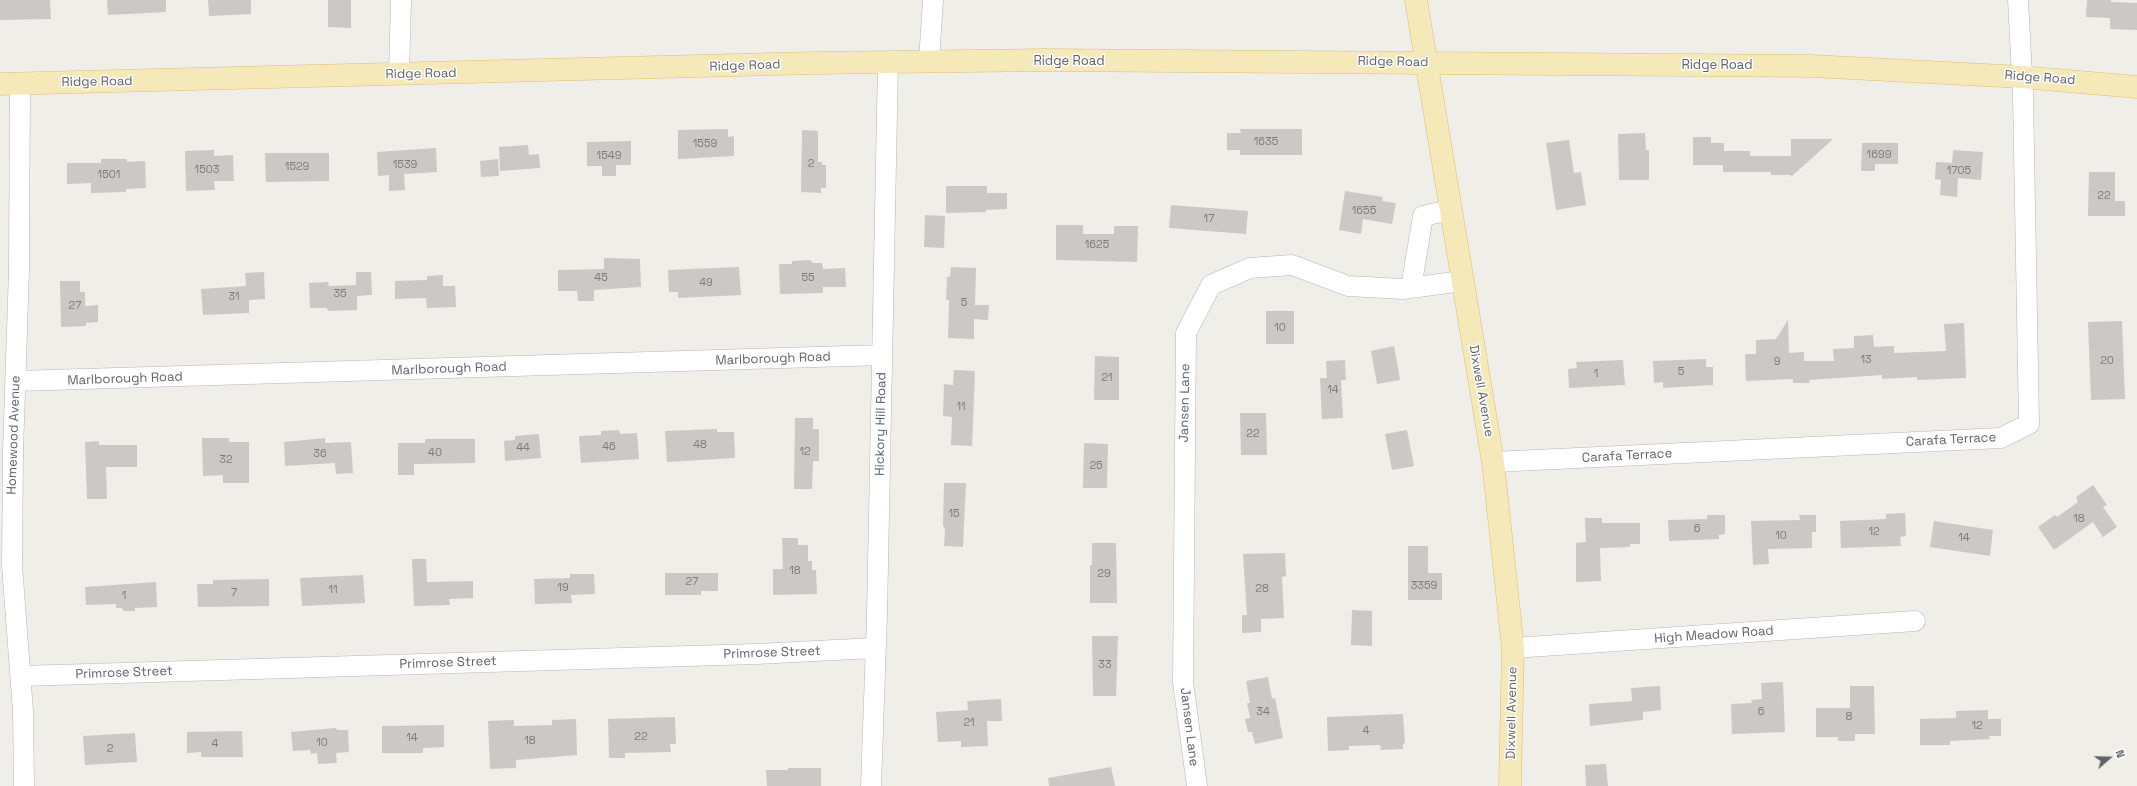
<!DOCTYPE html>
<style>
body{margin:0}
#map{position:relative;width:2137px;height:786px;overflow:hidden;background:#f0eee9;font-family:"Space Grotesk",sans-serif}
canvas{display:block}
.north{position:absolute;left:2089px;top:738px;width:40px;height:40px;-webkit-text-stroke:3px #fff;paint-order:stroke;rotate:70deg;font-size:11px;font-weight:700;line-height:16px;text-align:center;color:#606367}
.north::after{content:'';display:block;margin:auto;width:14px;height:18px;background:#606367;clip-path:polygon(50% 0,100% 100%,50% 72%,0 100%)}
</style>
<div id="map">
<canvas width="2137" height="786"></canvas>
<div class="north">N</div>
</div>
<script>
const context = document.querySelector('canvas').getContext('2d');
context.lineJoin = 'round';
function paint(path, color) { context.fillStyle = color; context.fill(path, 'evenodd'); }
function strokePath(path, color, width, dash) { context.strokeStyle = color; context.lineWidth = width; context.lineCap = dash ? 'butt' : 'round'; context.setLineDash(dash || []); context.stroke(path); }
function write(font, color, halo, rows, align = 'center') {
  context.font = font + ' "Space Grotesk",sans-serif'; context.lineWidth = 3; context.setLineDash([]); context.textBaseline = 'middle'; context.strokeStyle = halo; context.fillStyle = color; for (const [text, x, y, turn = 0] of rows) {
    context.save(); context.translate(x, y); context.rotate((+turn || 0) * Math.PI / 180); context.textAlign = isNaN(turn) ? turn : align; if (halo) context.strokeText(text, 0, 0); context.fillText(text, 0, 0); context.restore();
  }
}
paint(new Path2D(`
 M0 0H50L51 19 0 20Z
 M107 0H166V12L108 15Z
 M208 0H251V14L209 16Z
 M328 0H351V28L328 27Z
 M2087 0H2111V2L2137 3V30L2110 29V18L2086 17Z
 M728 129V137L734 136V156L678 159V130Z
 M1240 129H1302V155H1240V150H1227V133H1241Z
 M802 130 818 131V162H822V165H826V188H821V193L801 192Z
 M1645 133 1646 150H1649V180H1619L1618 134Z
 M1693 137H1711V143H1724V151H1750V156H1791V139H1833L1791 177V175H1771V172H1723V165H1693Z
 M1569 140 1574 173 1581 172 1586 205 1556 210 1546 143Z
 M631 141V165H616V176H602V166H587V142Z
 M1862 143H1898V164H1875V171H1861Z
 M528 145 529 155 539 154 540 168 500 171 499 147Z
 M436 148 437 172 404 174 405 190 389 191V175L378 176 377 152Z
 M214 150V156L233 155 234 181H214L215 190 186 191 185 151Z
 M1953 150 1983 152 1981 180 1958 178 1957 197 1940 195 1941 180 1935 179 1936 162 1952 163Z
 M265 153H329V181L266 182Z
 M101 159H127V162L145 161 146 188 126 189V192L91 193V183L67 184V163H101Z
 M498 159 499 176 481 177 480 161Z
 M2089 172H2115V201H2125V216H2088Z
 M946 186H987V193H1007V209L986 210V212L946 213Z
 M1345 191 1383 197 1382 201 1396 203 1392 224 1363 219 1361 234 1339 230Z
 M1171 205 1248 211 1246 234 1169 228Z
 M925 215 945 216 944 248 924 247Z
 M1056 225H1083V234H1114V226H1138L1137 262 1056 260Z
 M604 258 640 259 641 287 594 290V301H578L577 291H558V270L604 269Z
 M810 260 813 263H822L823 269 845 268 846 287H823V293L780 294 779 264H792V261Z
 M739 267 741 295 678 298V292H669L668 270Z
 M951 267 976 268 975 305H989L988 320 974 319V339L948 338 949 300H946L947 277H950Z
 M264 272 265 299 249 300V313L203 315 201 289 246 286 245 273Z
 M356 272H371L372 295 357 296V310L328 311 327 308H310L309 283 328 282 329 286 356 285Z
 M443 275V286H455L456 307 427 308 426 298 395 299V281L427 280V276Z
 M60 281H80V292H85V306L98 305V322L86 323V326L61 327Z
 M1266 311H1294V344H1266Z
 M1788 320 1789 353 1804 352V361H1834L1833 349 1854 348V336L1873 335 1874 347 1894 346V353L1946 351 1944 324 1964 323 1966 378 1917 380V377L1882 379V375L1809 380 1810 383H1793V379L1746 381 1745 354H1756V340L1776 339Z
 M2122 321 2125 399 2091 400 2088 322Z
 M1394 346 1400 380 1377 384 1371 351Z
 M1095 356 1119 357V400H1094Z
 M1706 359V367H1713V385L1663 388V382L1654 383 1653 361Z
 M1345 360 1346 380H1341L1343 418 1322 419 1320 378H1327L1326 361Z
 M1623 360 1625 385 1569 388 1568 369 1577 368 1576 362Z
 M954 370 975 371 972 446 951 445 952 417 943 416 944 384 953 385Z
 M1240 413H1266L1267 455H1241Z
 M795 418H813V429H819V461H813L812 489H794Z
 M717 429V432H734L735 458 667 462 665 431Z
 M619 430 620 434 637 433 639 459 581 463 579 436 601 435V431Z
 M1407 430 1414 466 1392 470 1385 434Z
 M539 434 541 458 505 461 504 441 515 440V436Z
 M202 438H229V442H249V483H223V475L203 476Z
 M325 438V443L351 442 353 473 336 474 335 463 285 466 284 442Z
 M425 439H475V463L414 464V475H398V443H425Z
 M99 441V445H137V467H106L107 499H87L85 442Z
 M1084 443 1108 444 1107 488H1083Z
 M944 483H966L963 547 944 546 945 529 943 526Z
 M2093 485 2107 505 2103 507 2117 527 2103 537 2093 522 2054 550 2038 527 2055 515 2057 517 2078 502 2076 497Z
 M1905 513 1906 536 1900 537 1901 546 1841 548 1840 521 1886 519V514Z
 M1707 515H1725V534L1719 535V539L1669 541 1668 520 1707 519Z
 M1799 515H1816V532H1812V548L1768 549 1769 564 1753 565 1751 521 1800 520Z
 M1585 518H1602V523H1640V544H1630V547L1600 548 1601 581 1576 582V543L1586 542Z
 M1934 521 1993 530 1990 556 1930 547Z
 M782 538H798V545H808V561H812V570H816L817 594 773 595V569H783Z
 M1092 543H1116L1117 603H1090V565H1092Z
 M1408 546H1428V573H1442V600H1408Z
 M1285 553 1286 576 1282 577 1284 618 1261 619V632L1242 633V615H1247L1243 554Z
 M412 559H426L427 582 473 581V598L449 599 450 605 414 606Z
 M665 573H718V591H701V595H665Z
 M570 574H594L595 594 571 595 572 603 535 604 534 579 570 578Z
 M363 575 365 603 302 606 300 578Z
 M269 579V606L198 607 197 584H213V580Z
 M156 582 157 607 135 608V611H124L121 608H116V604L86 605 85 587Z
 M1352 610 1372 611V646L1351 645Z
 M1092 636H1118L1116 696H1093Z
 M1268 677 1272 699 1275 698 1283 738 1255 744 1252 732H1248L1245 719 1250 718 1247 703H1250L1246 681Z
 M1783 682 1785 732 1732 734 1731 704 1752 703 1751 700 1762 699 1761 683Z
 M1660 686 1661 710 1643 712V720L1590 726 1589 704 1632 701 1631 688Z
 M1850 686H1874L1875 734H1855V741H1838V737H1816V708H1850Z
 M1001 699 1002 721H987L988 746 961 747V741L938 742 936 712 968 710 967 701Z
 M1988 710V719H2001V736H1989L1990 739 1950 741V745H1920V719L1956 718V711Z
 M1403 714 1405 743 1403 744V749L1381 750 1380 745 1349 746V750L1328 751 1327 717Z
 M675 717 676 744H670L671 752 625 753V758H609L608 719Z
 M576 719 577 755 516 760V768L490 769 488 721 514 720V726L552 725V720Z
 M444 725V747L423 748V753H382V726Z
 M336 728 337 730H348L349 752 336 753 337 763 318 764 317 753 311 754 310 750 293 751 291 732Z
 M242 731 243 757H201V752L187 753V732Z
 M135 733 137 762 85 765 83 736Z
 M1606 764 1608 786H1586L1585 765Z
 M1111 767 1115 786H1049L1048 778Z
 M788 768H821V786H767L766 770H788Z`), '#cbc9c5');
const minor = new Path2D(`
 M929 61 933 0
 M399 74 401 0
 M20 84 19 270 13 451 12 565 23 711 24 786
 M1411 288 1423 216 1450 210
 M16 381 882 355
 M1493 462 2001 438 2029 424 2023 94 2018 0
 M1513 648 1915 621
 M21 676 756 654 875 648
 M871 786 877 615 888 62
 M1197 786 1183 682 1186 333 1211 285 1250 268 1292 265 1348 286 1403 289 1462 281`);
const major = new Path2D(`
 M1416 0 1493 462 1513 648 1510 786
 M0 84 814 63 1046 60 1812 66 2022 77 2137 87`);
strokePath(minor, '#b4b5b9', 21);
strokePath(major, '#e0bc72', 23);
strokePath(minor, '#fff', 20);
strokePath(major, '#f5e8b9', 22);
write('11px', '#7b7c7e', null, [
 ["1635",1266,142],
 ["1559",705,144],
 ["1699",1879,155],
 ["1549",609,156],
 ["2",811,164],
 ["1539",405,165],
 ["1529",297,167],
 ["1503",207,170],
 ["1705",1959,171],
 ["1501",109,175],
 ["22",2104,196],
 ["1655",1364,211],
 ["17",1209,219],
 ["1625",1097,245],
 ["45",601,278],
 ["55",808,278],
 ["49",706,283],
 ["35",340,294],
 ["31",234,297],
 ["5",964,303],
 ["27",75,306],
 ["10",1280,328],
 ["13",1866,360],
 ["20",2107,361],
 ["9",1777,362],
 ["5",1681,372],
 ["1",1596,374],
 ["21",1107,378],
 ["14",1333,390],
 ["11",961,407],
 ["22",1253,434],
 ["48",700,445],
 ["46",609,447],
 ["44",523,448],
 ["12",805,452],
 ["40",435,453],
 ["36",320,454],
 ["32",226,460],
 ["25",1096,466],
 ["15",954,514],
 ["18",2079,519],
 ["6",1697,529],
 ["12",1874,532],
 ["10",1781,536],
 ["14",1964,538],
 ["18",795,571],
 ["29",1104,574],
 ["27",692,582],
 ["3359",1424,586],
 ["19",563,588],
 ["28",1262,589],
 ["11",333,590],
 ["7",234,593],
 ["1",124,596],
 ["33",1105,665],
 ["34",1263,712],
 ["6",1761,712],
 ["8",1849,717],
 ["21",969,723],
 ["12",1977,726],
 ["4",1366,731],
 ["22",641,737],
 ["14",412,738],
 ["18",530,741],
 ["10",322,743],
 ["4",215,744],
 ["2",110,749]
]);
write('13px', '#606367', '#fff', [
 ["Ridge Road",1069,61],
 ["Ridge Road",1393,62,1],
 ["Ridge Road",1717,65],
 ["Ridge Road",745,66,-2],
 ["Ridge Road",421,74,-1],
 ["Ridge Road",2040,78,4],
 ["Ridge Road",97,82,-1],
 ["Marlborough Road",773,359,-2],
 ["Marlborough Road",449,369,-2],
 ["Marlborough Road",125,379,-2],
 ["Dixwell Avenue",1481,391,80],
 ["Jansen Lane",1185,403,-89],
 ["Hickory Hill Road",881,424,-89],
 ["Homewood Avenue",14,435,-88],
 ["Carafa Terrace",1951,440,-3],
 ["Carafa Terrace",1627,456,-3],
 ["High Meadow Road",1714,635,-4],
 ["Primrose Street",772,653,-2],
 ["Primrose Street",448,663,-2],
 ["Primrose Street",124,673,-2],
 ["Dixwell Avenue",1512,713,-89],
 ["Jansen Lane",1189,727,83]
]);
</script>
